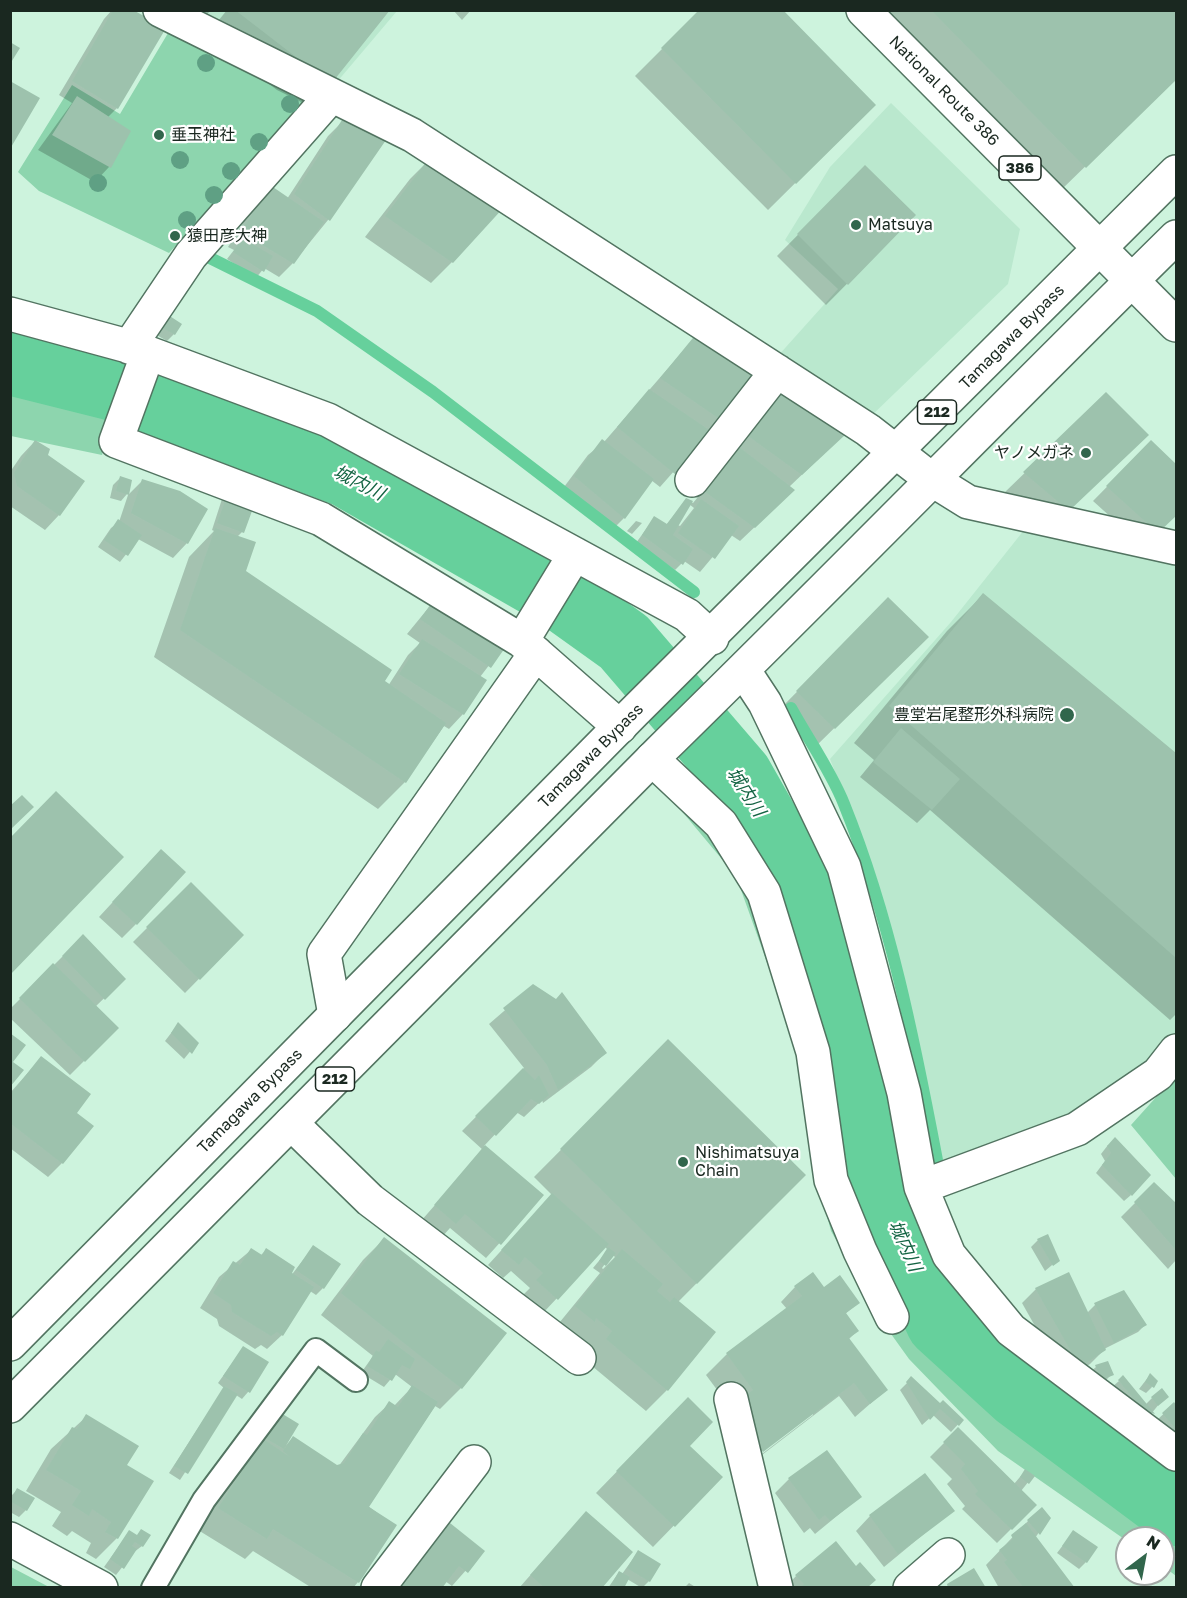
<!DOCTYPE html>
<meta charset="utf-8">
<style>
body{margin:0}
#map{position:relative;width:1187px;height:1598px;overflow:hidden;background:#cdf3dd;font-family:"Golos Text",sans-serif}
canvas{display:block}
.frame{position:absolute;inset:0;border:12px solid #1a2820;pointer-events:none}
.north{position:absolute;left:1115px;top:1526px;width:60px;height:60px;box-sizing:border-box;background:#fff;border:2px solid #a3a9a6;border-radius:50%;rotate:32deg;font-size:16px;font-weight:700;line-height:24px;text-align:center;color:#1a2820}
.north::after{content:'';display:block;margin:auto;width:21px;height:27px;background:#31664c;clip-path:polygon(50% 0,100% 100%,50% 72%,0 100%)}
</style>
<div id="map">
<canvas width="1187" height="1598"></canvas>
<div class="frame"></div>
<div class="north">N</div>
</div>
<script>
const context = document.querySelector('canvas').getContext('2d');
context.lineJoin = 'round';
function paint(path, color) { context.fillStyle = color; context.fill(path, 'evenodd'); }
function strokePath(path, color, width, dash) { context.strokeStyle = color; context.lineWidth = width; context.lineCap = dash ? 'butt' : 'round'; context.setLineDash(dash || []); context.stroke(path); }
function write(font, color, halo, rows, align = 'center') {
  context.font = font + ' "Golos Text","Noto Sans JP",sans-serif'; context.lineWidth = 4.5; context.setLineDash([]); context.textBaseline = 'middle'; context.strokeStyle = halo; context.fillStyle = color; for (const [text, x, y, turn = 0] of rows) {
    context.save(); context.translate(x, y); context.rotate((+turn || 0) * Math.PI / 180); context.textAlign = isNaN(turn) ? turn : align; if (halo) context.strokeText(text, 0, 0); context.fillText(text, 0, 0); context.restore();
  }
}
paint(new Path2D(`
 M176 11H397L331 89Z
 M891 103 1020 229 1008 284 868 419 777 357 838 289 785 240 830 167Z
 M1032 520 1176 552V1043L1074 1125 944 1170 877 880 830 759 951 622Z`), '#bae8ce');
paint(new Path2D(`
 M171 28 309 99 169 253 39 191 18 172 72 85 120 114Z
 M10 387 113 415 102 455 11 436Z
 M715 777 780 890 841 1045 853 1172 919 1312 998 1396 1176 1536V1576L1163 1566V1538H1127V1541L998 1451 909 1359 881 1320 831 1231 812 1160 798 1049 736 876 680 809Z
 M1176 1075V1179L1131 1125Z
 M11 1567 49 1587H11Z`), '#8dd5ae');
paint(new Path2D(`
 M112 10H129L117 108 108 117 129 131 109 167 95 182 38 150 72 103 59 95 104 19Z
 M172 10H211L194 28Z
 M227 10H388L307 105 277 90 206 36Z
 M453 10H471L462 20Z
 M701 10 874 105 768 210 635 76Z
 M878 10H1176V78L1058 193Z
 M342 122 384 140 328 220 293 263 279 277 264 268 256 278 227 259 234 250 228 247 256 202 287 199 328 136Z
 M431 158 452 262 431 283 365 237 410 179Z
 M865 167 914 216 826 305 777 256Z
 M155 320 174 334 167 341 150 331Z
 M697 335 720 419 660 487 651 480 624 518 610 532 561 491 588 455 604 442Z
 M782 388 829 449 789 487 779 504 740 541 731 535 700 572 684 561 675 570 636 543 654 518 666 525 687 499 693 503 736 451 731 448ZM689 504 694 508 680 526 678 525Z
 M1106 394 1147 435 1047 531 1003 494Z
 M35 441 47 456 83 482 59 515 45 530 10 506V472L21 456Z
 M1151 442 1176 466V515L1143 546 1093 501Z
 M120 478 127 494 121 501 110 498 113 485Z
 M142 481 187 543 173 558 138 539 120 562 98 547 111 528 119 522 128 495Z
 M229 492 242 532 237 537 244 572 388 686 408 655 420 643 407 634 439 595 507 642 480 677 485 680 463 714 449 729 444 726 405 782 378 809 154 657 189 557 214 531 212 530 222 499Z
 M636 521 642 523 632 534 627 531Z
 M983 595 1175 754 1176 752V1014L1170 1020 930 810 917 823 860 777 874 760 854 743 947 631Z
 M888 600 927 637 813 749 776 713Z
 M147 865 136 924 122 938 99 917Z
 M191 884 242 935 185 993 133 942Z
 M83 936 124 979 95 1007 117 1028 70 1075 10 1018V1009Z
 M533 986 605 1053 591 1067 543 1103 542 1100 524 1117 516 1112 484 1146 542 1196 486 1258 450 1228 441 1238 421 1221 483 1150 462 1131 524 1068 489 1024Z
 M178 1024 197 1043 184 1059 165 1041Z
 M668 1042 804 1175 678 1302 667 1390 646 1411 586 1361 555 1328 600 1273 593 1268 608 1250 605 1247 543 1313 523 1295 530 1288 511 1271 503 1278 488 1265 552 1195 534 1177ZM612 1254 615 1257 603 1269 602 1268Z
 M41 1058 75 1113 62 1163 48 1177 10 1148V1093Z
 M1108 1145 1131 1195 1124 1201 1096 1173 1105 1161 1101 1154Z
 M1154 1184 1176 1205V1260L1168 1269 1121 1217Z
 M384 1239 504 1333 461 1388 440 1409 435 1406 368 1506 395 1526 358 1582 353 1588H312L253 1551 245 1559 198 1530 269 1418 285 1446 293 1438 338 1467 375 1417 390 1403 394 1406 412 1387 395 1374 384 1387 361 1373 373 1356 321 1315 363 1260Z
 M1038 1240 1058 1260 1045 1271 1031 1247Z
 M313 1247 323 1288 316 1295 310 1291 282 1335 267 1349 261 1345 255 1349 219 1326 217 1319 200 1308 219 1277 251 1250 260 1256 266 1250 290 1277Z
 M795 1287 823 1289 858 1303 845 1314 857 1331 849 1339 886 1390 855 1417 839 1396 741 1471 726 1451 731 1435 732 1410 706 1375 727 1354 787 1309 781 1302ZM813 1412V1415L758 1457 756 1455Z
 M1036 1289 1087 1313 1095 1305 1124 1292 1145 1325 1138 1332 1106 1348 1090 1364 1071 1376 1058 1367 1022 1303Z
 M243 1348 267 1363 248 1392 242 1399 236 1395 180 1480 169 1473 224 1388 218 1383Z
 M1096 1367 1112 1374 1105 1381 1089 1373Z
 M1150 1375 1152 1387 1146 1393 1139 1389Z
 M911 1379 940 1405 962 1420 951 1432 933 1415 922 1425 900 1390Z
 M1119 1381 1145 1405 1152 1398 1160 1403 1146 1420 1112 1387Z
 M1174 1404 1176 1408V1443L1156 1421Z
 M87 1416 125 1465 117 1538 96 1559 86 1553 91 1543 72 1531 67 1536 52 1526 61 1512 26 1491 51 1449Z
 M667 1420 688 1446 721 1477 653 1547 596 1493Z
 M958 1429 1014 1484 1025 1471 1033 1476 1021 1491 1035 1505 997 1543 962 1509 965 1506 947 1484 952 1479 930 1457Z
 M789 1479 860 1497 815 1534 810 1528 804 1533 775 1493Z
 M17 1490 26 1510 19 1517 10 1512V1497Z
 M953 1510 884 1567 856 1531 870 1516Z
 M1049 1518 1035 1538 1073 1588H999L986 1565 1028 1521Z
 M445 1521 483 1551 452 1586 445 1581Z
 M572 1528 600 1588H519Z
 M129 1532 142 1546 134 1552 116 1575 104 1567Z
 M1073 1532 1086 1562 1079 1569 1057 1553Z
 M638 1552 649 1581 642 1588 627 1579 623 1588H608L619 1572 622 1574Z
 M796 1576 867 1588H785Z
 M689 1583 697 1588H684Z`), '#0003');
strokePath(new Path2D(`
 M210 258 317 311 433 392 694 592
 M791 708C808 739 831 771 844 804 890 918 914 1039 937 1160`), '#66d09c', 12);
strokePath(new Path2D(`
 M10 361 114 387 346 473 557 594 624 642 739 776 793 871 858 1030 890 1216 940 1323 1019 1395 1176 1512`), '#66d09c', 68);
paint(new Path2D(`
 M113 10H133L166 28 118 109 72 81Z
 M235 10H390L335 79 305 64Z
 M699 10H783L876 105 796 184 661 48Z
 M931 10H1176V80L1086 168Z
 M10 42 20 48 10 64Z
 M10 81 40 98 10 149Z
 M77 96 131 131 111 168 52 135Z
 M342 120 386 140 330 221 294 194Z
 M431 156 505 206 453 263 385 216Z
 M865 165 916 215 848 285 797 234Z
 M270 185 324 222 294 264 241 232Z
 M242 238 273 256 264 272 233 252Z
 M162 311 182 324 175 335 156 324Z
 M697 333 756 374 721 420 660 378Z
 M782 386 845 435 802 475 744 433Z
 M649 389 712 432 675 474 617 427Z
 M1106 392 1149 435 1069 511 1023 472Z
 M602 439 654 479 625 519 574 476Z
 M35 440 50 449 48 455 85 481 60 516 17 486 14 473Z
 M1151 440 1176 464V516L1158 533 1106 486Z
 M739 447 795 490 755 528 704 491Z
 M120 476 132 480 129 495 116 491Z
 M142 479 180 491 208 509 188 544 131 513Z
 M229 490 256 500 244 533 217 523Z
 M686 498 693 501 673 535 693 549 683 565 642 535 654 516 667 524Z
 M701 499 739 526 715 559 678 533Z
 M118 519 142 535 128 556 104 540Z
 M215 528 256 542 246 571 392 670 385 681 446 723 406 783 180 630Z
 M439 593 509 642 491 668 420 619Z
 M983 593 1176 753V958L889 706Z
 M888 597 929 637 835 729 796 691Z
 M422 639 487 680 464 715 399 674Z
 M901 728 960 779 932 810 873 762Z
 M56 791 124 857 10 975V838Z
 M22 795 34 807 10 830V806Z
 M161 849 186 872 137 925 112 902Z
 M191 882 244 935 200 980 146 927Z
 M83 934 126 979 105 1000 62 956Z
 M53 963 119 1028 85 1062 19 998Z
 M533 984 556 999 562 992 607 1053 558 1090 547 1065 503 1008Z
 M178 1022 199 1043 192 1054 171 1033Z
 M10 1033 26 1045 13 1062 24 1070 10 1087Z
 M668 1039 806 1175 697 1284 560 1149Z
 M41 1056 91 1094 77 1113 94 1126 63 1164 10 1123V1095Z
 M523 1068 535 1080 539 1075 549 1095 539 1104 531 1099 496 1136 475 1116Z
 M1115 1137 1151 1175 1132 1196 1102 1165 1111 1153 1107 1146Z
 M485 1145 544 1195 501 1245 465 1214 456 1224 434 1205Z
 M1154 1182 1176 1203V1250L1134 1202Z
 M552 1193 609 1244 558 1300 536 1280 543 1273 525 1257 519 1265 501 1250Z
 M1048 1234 1060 1261 1053 1266 1037 1239Z
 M384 1237 507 1333 462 1389 341 1293Z
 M313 1245 341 1264 324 1289 296 1270Z
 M608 1247 616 1253 606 1266 599 1261Z
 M251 1248 262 1255 266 1248 295 1267 292 1273 314 1287 283 1336 277 1332 271 1336 232 1312 231 1305 213 1293 233 1261 240 1265Z
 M622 1249 663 1284 657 1291 670 1302 674 1297 716 1332 668 1391 606 1339 612 1331 596 1318 595 1322 575 1306Z
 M813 1272 824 1287 840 1275 860 1303 846 1313 859 1331 849 1338 888 1390 870 1404 854 1383 763 1452 746 1429 740 1399 753 1390 726 1353 802 1296 794 1286Z
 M1069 1272 1106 1350 1086 1363 1072 1353 1035 1288Z
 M1124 1290 1147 1325 1114 1343 1094 1303Z
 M388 1339 415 1359 410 1369 402 1365 392 1381 367 1366 376 1350 379 1352Z
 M243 1346 269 1362 250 1393 223 1376Z
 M1108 1361 1114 1375 1101 1380 1095 1365Z
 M1150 1373 1158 1381 1154 1388 1145 1382Z
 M1123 1375 1155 1414 1143 1410 1118 1380Z
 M911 1376 940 1403 943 1400 964 1420 959 1426 940 1409 930 1420 906 1382Z
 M412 1385 438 1402 369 1507 397 1525 359 1583 273 1529 267 1539 218 1508 263 1439 290 1457 283 1451 293 1436 337 1465 344 1463 363 1433 367 1435 389 1401 398 1407Z
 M224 1386 238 1394 188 1474 174 1466Z
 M1162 1388 1169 1397 1158 1406 1151 1397Z
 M688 1397 713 1422 690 1446 723 1477 675 1527 616 1471Z
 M1174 1402 1176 1405V1429L1162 1413Z
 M276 1410 299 1424 284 1449 260 1435Z
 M86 1414 139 1446 127 1465 154 1481 118 1539 105 1532 111 1522 92 1509 89 1516 72 1505 81 1491 46 1470 72 1427 77 1429Z
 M958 1427 1037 1505 1012 1530 975 1494 978 1491 961 1469 965 1464 943 1442Z
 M827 1450 862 1497 830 1521 825 1515 819 1520 788 1478Z
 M1025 1469 1035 1476 1029 1484 1020 1477Z
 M925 1473 955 1511 898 1554 869 1515Z
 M17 1488 35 1498 27 1511 10 1501Z
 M1042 1507 1051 1518 1040 1535 1027 1520Z
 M586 1511 633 1552 602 1588H545L530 1575Z
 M445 1519 485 1551 468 1573 459 1566 442 1588H390Z
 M1026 1523 1075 1588H1024L1004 1562 1007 1560 999 1550 1013 1539 1011 1535Z
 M141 1529 151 1535 143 1547 135 1542 132 1546 137 1549 124 1569 110 1559 129 1530 137 1535Z
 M1073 1530 1098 1547 1087 1563 1062 1546Z
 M836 1541 856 1566 860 1562 876 1580 867 1588H800L804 1584 795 1575Z
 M638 1550 661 1564 650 1582 627 1568Z
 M974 1568 986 1588H948L947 1584Z
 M619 1571 630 1577 624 1588 611 1585Z`), '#9dc2ad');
const service = new Path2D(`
 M153 1588 204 1500 316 1350 356 1380`);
const minor = new Path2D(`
 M160 10 412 135 868 430 931 479 968 502 1176 548
 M10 314 135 348 328 420 687 615 712 638
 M129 347 191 255 331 96
 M148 353 116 441 321 519 522 641 620 727
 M692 480 777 371
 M522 641 575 554
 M744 671 765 703 844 867 904 1093 921 1187
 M652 759 721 824 764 893 813 1052 831 1180 860 1251 892 1317
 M335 1015 324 954 536 653
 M1176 1051 1158 1074 1077 1129 921 1187 949 1255 1011 1330 1176 1454
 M291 1123 370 1200 579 1358
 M731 1399 776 1588
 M10 1539 101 1588
 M378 1588 474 1462
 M910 1588 948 1555`);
const trunk = new Path2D(`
 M863 10 1176 325
 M10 1344 634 712 1176 172
 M10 1406 659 752C833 582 1003 407 1176 237`);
strokePath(service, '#527461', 26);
strokePath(minor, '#527461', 36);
strokePath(trunk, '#527461', 36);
strokePath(service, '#fff', 22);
strokePath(minor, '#fff', 33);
strokePath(trunk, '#fff', 33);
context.fillStyle = '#5fa084';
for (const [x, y] of [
 [206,63],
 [290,104],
 [259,142],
 [180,160],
 [231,171],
 [98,183],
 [214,195],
 [187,220]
]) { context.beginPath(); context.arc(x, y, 9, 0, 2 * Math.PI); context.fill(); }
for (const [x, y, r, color] of [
 [159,135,6,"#31664c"],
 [856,225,6,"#31664c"],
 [175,236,6,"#31664c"],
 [1086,453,6,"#31664c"],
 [1067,715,8,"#31664c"],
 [683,1162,6,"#31664c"]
]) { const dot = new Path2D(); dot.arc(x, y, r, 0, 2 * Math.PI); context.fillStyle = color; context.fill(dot); strokePath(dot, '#fff', 2); }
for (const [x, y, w] of [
 [1020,168,42],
 [937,412,39],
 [335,1079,39]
]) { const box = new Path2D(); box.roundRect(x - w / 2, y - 12, w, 24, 4.5); context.fillStyle = '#fff'; context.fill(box); strokePath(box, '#1a2820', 1.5); }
write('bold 15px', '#1a2820', null, [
 ["386",1020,168],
 ["212",937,412],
 ["212",335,1079]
]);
write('16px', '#1a2820', '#fff', [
 ["National Route 386",944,91,45],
 ["Tamagawa Bypass",1012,337,-45],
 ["Tamagawa Bypass",591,756,-45],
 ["Tamagawa Bypass",250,1101,-45]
]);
write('16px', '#1a2820', '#fff', [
 ["垂玉神社",171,135],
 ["Matsuya",868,225],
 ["猿田彦大神",187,236],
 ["ヤノメガネ",1074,453,"right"],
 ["豊堂岩尾整形外科病院",1054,715,"right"],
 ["Nishimatsuya",695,1153],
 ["Chain",695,1171]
], 'left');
write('italic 18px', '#146443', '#fff', [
 ["城内川",359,483,27],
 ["城内川",746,792,57],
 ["城内川",905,1246,66]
]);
</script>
